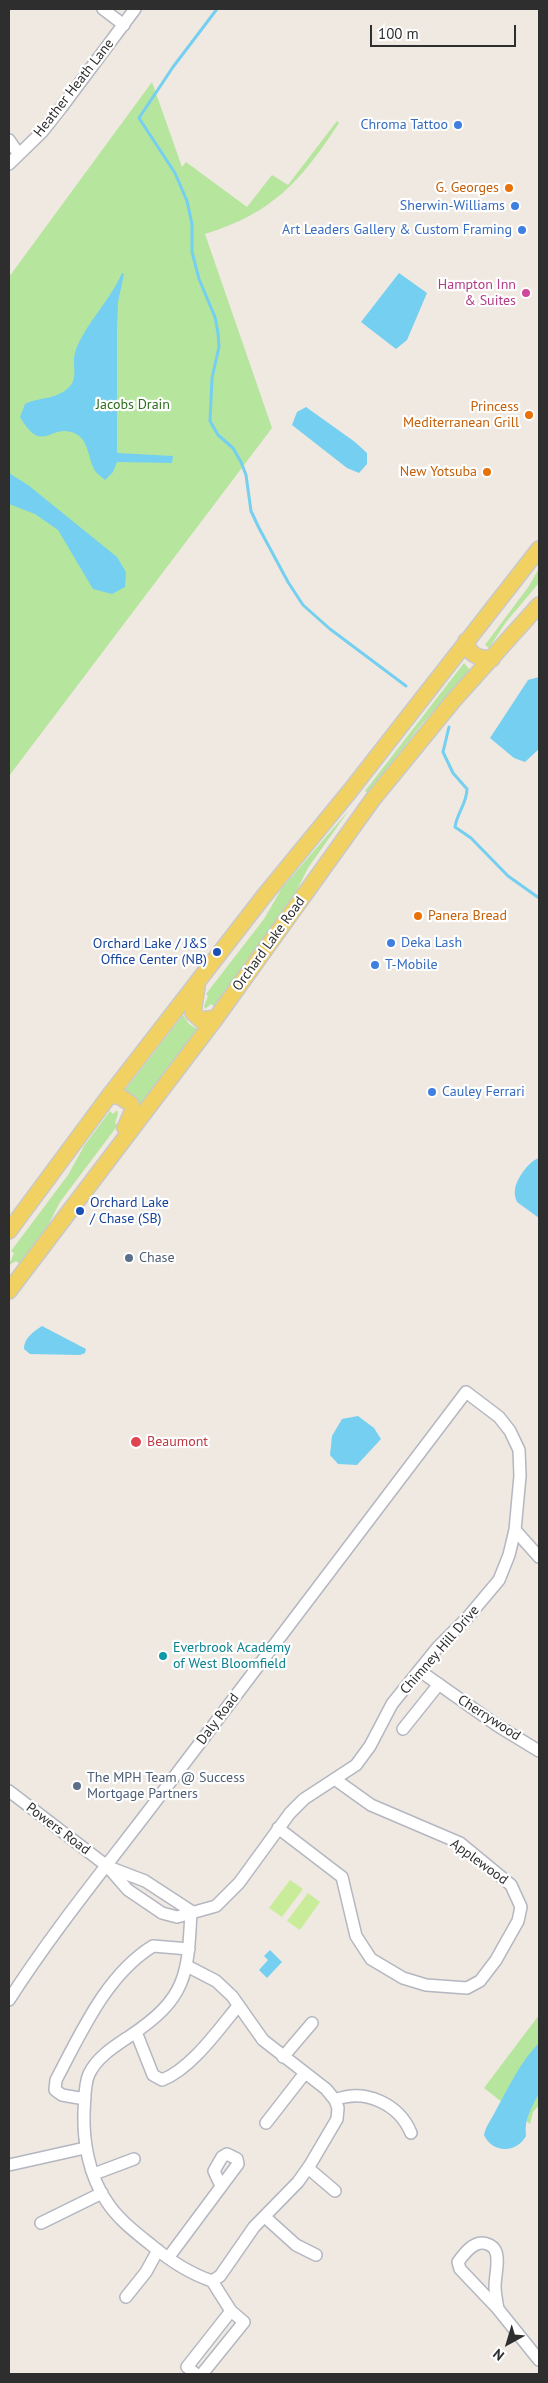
<!DOCTYPE html>
<style>
body{margin:0}
#map{position:relative;width:548px;height:2383px;overflow:hidden;background:#efe9e1;font-family:"PT Sans",sans-serif}
canvas{display:block}
.frame{position:absolute;inset:0;border:10px solid #2e2e2e;pointer-events:none}
.north{position:absolute;left:483px;top:2318px;width:50px;height:50px;-webkit-text-stroke:4px #fff;paint-order:stroke;rotate:219deg;font-size:14px;font-weight:700;line-height:20px;text-align:center;color:#2e2e2e}
.north::after{content:'';display:block;margin:auto;width:18px;height:22px;background:#2e2e2e;clip-path:polygon(50% 0,100% 100%,50% 72%,0 100%)}
.scale{position:absolute;left:370px;top:25px;width:146px;height:22px;box-sizing:border-box;border:2px solid #2e2e2e;border-top:0;padding-left:6px;font-size:15px;line-height:18px;white-space:nowrap;color:#2e2e2e;-webkit-text-stroke:4px #fff;paint-order:stroke}
</style>
<div id="map">
<canvas width="548" height="2383"></canvas>
<div class="frame"></div>
<div class="north">N</div>
<div class="scale">100 m</div>
</div>
<script>
const context = document.querySelector('canvas').getContext('2d');
context.lineJoin = 'round';
function paint(path, color) { context.fillStyle = color; context.fill(path, 'evenodd'); }
function strokePath(path, color, width, dash) { context.strokeStyle = color; context.lineWidth = width; context.lineCap = dash ? 'butt' : 'round'; context.setLineDash(dash || []); context.stroke(path); }
function write(font, color, halo, rows, align = 'center') {
  context.font = font + ' "PT Sans",sans-serif'; context.lineWidth = 4.5; context.setLineDash([]); context.textBaseline = 'middle'; context.strokeStyle = halo; context.fillStyle = color; for (const [text, x, y, turn = 0] of rows) {
    context.save(); context.translate(x, y); context.rotate((+turn || 0) * Math.PI / 180); context.textAlign = isNaN(turn) ? turn : align; if (halo) context.strokeText(text, 0, 0); context.fillText(text, 0, 0); context.restore();
  }
}
paint(new Path2D(`
 M152 82 182 167 186 162 247 207 272 175 288 185 337 121 339 123C301 181 273 213 205 234L272 428 9 776V277Z
 M539 568V583L506 622 489 648 485 645 529 586Z
 M464 663 470 670 421 725 368 793 365 791Z
 M349 810 308 868 293 898 215 1007 211 1004 205 1009 204 1006 208 996 206 994 264 919 282 888Z
 M183 1015 189 1024 197 1029 140 1106 125 1090Z
 M117 1110 118 1114 115 1123 118 1125 60 1202 44 1233 20 1264 16 1261 9 1265 14 1253 11 1251 68 1175 84 1146 110 1111 113 1114Z
 M539 2015V2105L533 2112 530 2124 484 2088Z`), '#b6e59e');
paint(new Path2D(`
 M290 1880 303 1889 282 1917 269 1908Z
 M308 1893 320 1902 300 1930 287 1921Z`), '#c9ec9a');
paint(new Path2D(`
 M122 273 124 274 118 302 117 328V453L173 456 172 463 117 462 113 472 105 480C102 477 98 475 96 472 88 462 90 441 76 434 51 421 43 457 20 417L25 404C39 397 54 400 67 389 80 379 71 365 75 353 82 328 110 301 122 273Z
 M399 273 427 293 407 340 396 349 361 322Z
 M306 407 355 442 367 453V464L359 473 347 468 292 425 297 412Z
 M9 473 28 485 117 557 126 572 125 587 112 594 93 589 58 530 35 514 9 504Z
 M539 677V749L525 762 514 758 490 738 528 680Z
 M539 1158V1218L517 1202C516 1199 514 1194 515 1190 516 1179 529 1161 539 1158Z
 M42 1326 86 1349 85 1353 80 1355 30 1354 24 1349C24 1338 33 1332 42 1326Z
 M358 1416 374 1428 381 1439 357 1465 338 1464 330 1455 332 1436 342 1419Z
 M270 1950 282 1962 267 1978 259 1970 268 1960 264 1956Z
 M539 2043C539 2054 543 2088 538 2095 531 2109 524 2119 526 2136 516 2154 492 2153 484 2135 486 2125 492 2119 496 2110 509 2087 520 2062 539 2043Z`), '#75cff0');
strokePath(new Path2D(`
 M217 9 173 67 139 118 175 173 187 201 192 224V252L199 279 215 317 218 333 219 347 212 378 210 421 218 435 233 448 241 462 246 475 251 511 259 528 288 582 303 605 330 629 406 686
 M449 727 443 752 453 773 467 789C467 803 457 813 455 827L471 838 508 876 539 898`), '#75cff0', 3);
const minor = new Path2D(`
 M103 9 124 25
 M9 140 18 153
 M9 164 42 132 61 108 135 9
 M515 1530 539 1557
 M420 1671 498 1726 539 1751
 M403 1729 439 1684
 M9 1791 107 1866 128 1890 162 1913 177 1917 216 1906 239 1883 290 1813 304 1799 356 1765 370 1746 392 1704 438 1647 467 1618 499 1580 509 1555 515 1530 520 1476 519 1450 510 1431 499 1417 466 1392C367 1523 267 1654 168 1785 115 1856 57 1925 9 2000
 M278 1828 342 1877 356 1936 371 1959 403 1978 426 1985 467 1988 480 1981 496 1960 518 1921 521 1907 511 1885 460 1843 371 1805 336 1780
 M111 1868 145 1881 191 1911
 M187 1966 216 1981 232 1996 263 2040 326 2089 335 2100 338 2108 337 2119 310 2165 298 2182 254 2227 220 2276 212 2281C188 2273 169 2260 150 2244 135 2232 118 2219 107 2202 89 2176 83 2142 84 2112 85 2100 84 2085 89 2074 97 2057 115 2046 130 2036 187 1998 188 1975 191 1911
 M136 2032 153 2075 162 2080C191 2069 219 2029 238 2006
 M283 2057 312 2023
 M85 2099 62 2095 55 2090 56 2080C81 2033 106 1975 153 1946L189 1949
 M335 2100C365 2088 399 2104 411 2133
 M266 2123 305 2073
 M9 2165 85 2148
 M308 2168 335 2191
 M94 2174 134 2159
 M265 2217 296 2245 316 2255
 M41 2223 102 2193
 M168 2258 238 2164 237 2159 227 2154 222 2157 214 2171 221 2186
 M126 2297 146 2272 158 2250
 M498 2309C497 2302 495 2294 495 2286 495 2276 500 2259 495 2250 493 2246 487 2243 482 2243 472 2243 464 2254 458 2262L460 2269 498 2309 539 2360
 M196 2374 187 2367 231 2311
 M202 2374 244 2322 231 2311 212 2281`);
const major = new Path2D(`
 M466 641C469 656 479 658 492 659
 M197 987 193 1013 201 1020 216 1018
 M109 1096H119L131 1104 133 1110 125 1128
 M9 1231 109 1096 264 896 350 791 539 549
 M9 1291 216 1018 373 799 453 701 539 605`);
strokePath(minor, '#b4b7c1', 14);
strokePath(major, '#c9c9c9', 18);
strokePath(minor, '#fff', 11);
strokePath(major, '#f2d163', 15);
for (const [x, y, r, color] of [
 [458,125,5,"#3f7fe0"],
 [509,188,5,"#e8710a"],
 [515,206,5,"#3f7fe0"],
 [522,230,5,"#3f7fe0"],
 [526,293,5,"#d1479c"],
 [529,415,5,"#e8710a"],
 [487,472,5,"#e8710a"],
 [418,916,5,"#e8710a"],
 [391,943,5,"#3f7fe0"],
 [217,952,5,"#1a4fb4"],
 [375,965,5,"#3f7fe0"],
 [432,1092,5,"#3f7fe0"],
 [80,1211,5,"#1a4fb4"],
 [129,1258,5,"#5c6f8a"],
 [136,1442,6,"#e0444e"],
 [163,1656,5,"#0f9aa8"],
 [77,1786,5,"#5c6f8a"]
]) { const dot = new Path2D(); dot.arc(x, y, r, 0, 2 * Math.PI); context.fillStyle = color; context.fill(dot); strokePath(dot, '#fff', 2); }
write('14px', '#2e2e2e', '#fff', [
 ["Heather Heath Lane",74,88,-52],
 ["Orchard Lake Road",269,944,-54],
 ["Chimney Hill Drive",440,1650,-49],
 ["Cherrywood",489,1718,33],
 ["Daly Road",218,1719,-53],
 ["Powers Road",58,1829,37],
 ["Applewood",479,1862,36]
]);
write('14px', '#366cbe', '#fff', [
 ["Chroma Tattoo",448,125],
 ["Sherwin-Williams",505,206],
 ["Art Leaders Gallery & Custom Framing",512,230],
 ["Deka Lash",401,943,"left"],
 ["T-Mobile",385,965,"left"],
 ["Cauley Ferrari",442,1092,"left"]
], 'right');
write('14px', '#c56008', '#fff', [
 ["G. Georges",499,188],
 ["Princess",519,407],
 ["Mediterranean Grill",519,423],
 ["New Yotsuba",477,472],
 ["Panera Bread",428,916,"left"]
], 'right');
write('14px', '#b23c85', '#fff', [
 ["Hampton Inn",516,285],
 ["& Suites",516,301]
], 'right');
write('14px', '#2c6e1b', '#fff', [
 ["Jacobs Drain",133,405]
]);
write('14px', '#164399', '#fff', [
 ["Orchard Lake / J&S",207,944],
 ["Office Center (NB)",207,960],
 ["Orchard Lake",90,1203,"left"],
 ["/ Chase (SB)",90,1219,"left"]
], 'right');
write('14px', '#4e5e75', '#fff', [
 ["Chase",139,1258],
 ["The MPH Team @ Success",87,1778],
 ["Mortgage Partners",87,1794]
], 'left');
write('14px', '#be3a42', '#fff', [
 ["Beaumont",147,1442]
], 'left');
write('14px', '#0d838f', '#fff', [
 ["Everbrook Academy",173,1648],
 ["of West Bloomfield",173,1664]
], 'left');
</script>
